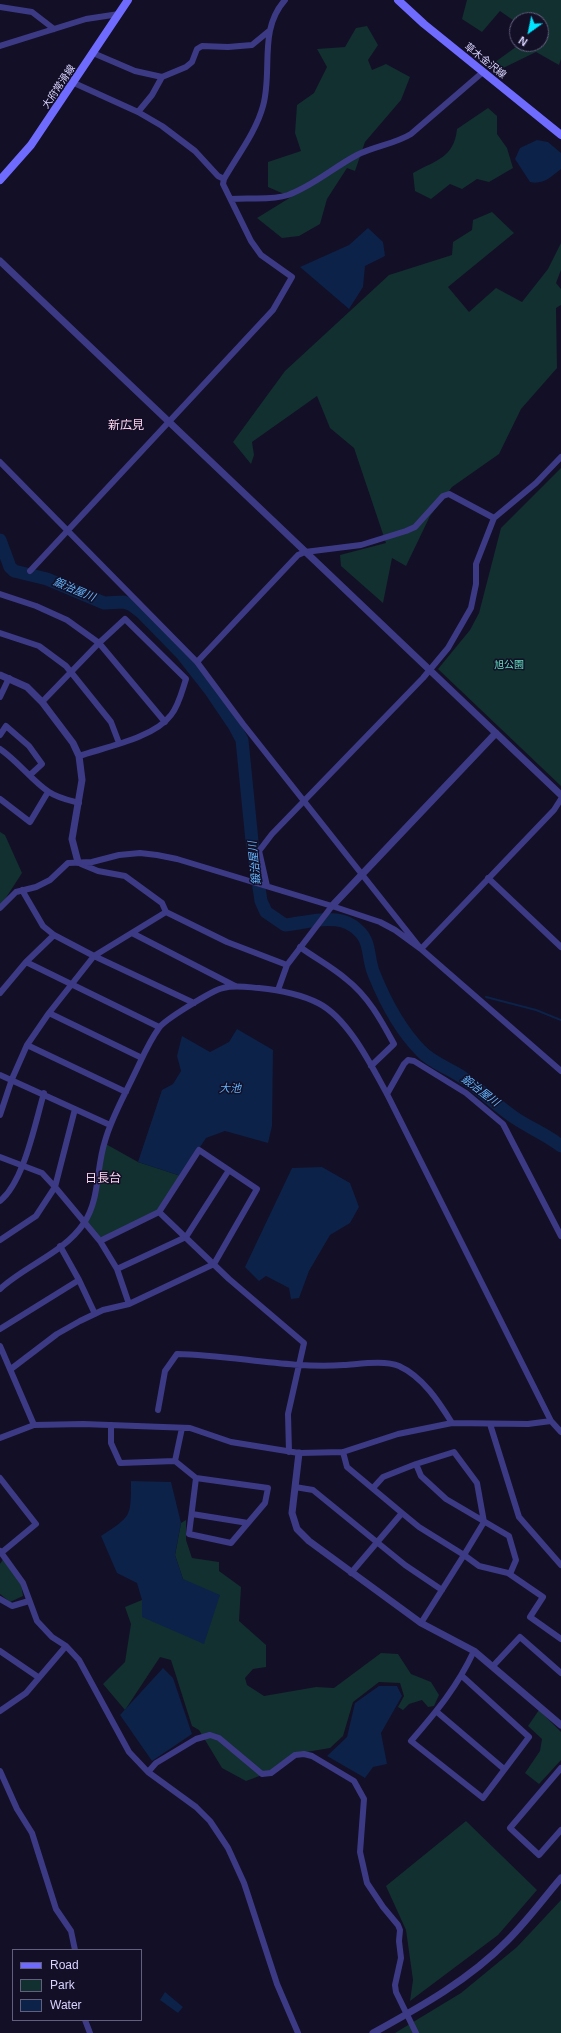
<!DOCTYPE html>
<meta charset="utf-8">
<style>
body{margin:0}
#map{position:relative;width:561px;height:2033px;overflow:hidden;background:#130f26;font-family:Helvetica,sans-serif}
canvas{display:block}
.legend{position:absolute;left:12px;top:1949px;width:130px;height:72px;box-sizing:border-box;background:#130f26;border:1px solid #625e7d;margin:0;padding:5px 7px;list-style:none;font-size:12px;color:#d9d4ff}
.legend li{display:flex;align-items:center;gap:8px;height:20px}
.legend b{width:20px;border:1px solid #625e7d}
.north{position:absolute;left:509px;top:12px;width:40px;height:40px;box-sizing:border-box;background:#130f26;border:1px solid #625e7d;border-radius:50%;rotate:213deg;font-size:11px;font-weight:700;line-height:16px;text-align:center;color:#d9d4ff}
.north::after{content:'';display:block;margin:auto;width:14px;height:18px;background:#00e5ff;clip-path:polygon(50% 0,100% 100%,50% 72%,0 100%)}
</style>
<div id="map">
<canvas width="561" height="2033"></canvas>
<ul class="legend">
<li><b style="height:5px;background:#6f6bff"></b>Road</li>
<li><b style="height:11px;background:#12302f"></b>Park</li>
<li><b style="height:11px;background:#0c2248"></b>Water</li>
</ul>
<div class="north">N</div>
</div>
<script>
const context = document.querySelector('canvas').getContext('2d');
context.lineJoin = 'round';
function paint(path, color) { context.fillStyle = color; context.fill(path, 'evenodd'); }
function strokePath(path, color, width, dash) { context.strokeStyle = color; context.lineWidth = width; context.lineCap = dash ? 'butt' : 'round'; context.setLineDash(dash || []); context.stroke(path); }
function write(font, color, halo, rows, align = 'center') {
  context.font = font + ' Helvetica,"Noto Sans JP",sans-serif'; context.lineWidth = 3; context.setLineDash([]); context.textBaseline = 'middle'; context.strokeStyle = halo; context.fillStyle = color; for (const [text, x, y, turn = 0] of rows) {
    context.save(); context.translate(x, y); context.rotate((+turn || 0) * Math.PI / 180); context.textAlign = isNaN(turn) ? turn : align; if (halo) context.strokeText(text, 0, 0); context.fillText(text, 0, 0); context.restore();
  }
}
paint(new Path2D(`
 M467 0H561V59L559 65 536 52 495 72 491 65 520 44H541V20H517V23L500 11 482 32 462 19Z
 M367 26 378 45 368 60 372 70 386 64 410 77 401 100 365 142 355 171 347 168 327 199 320 224 299 236 282 238 257 218 291 197 268 187V162L301 151 295 133 297 105 314 93 327 67 317 49 345 47 356 28Z
 M488 108 497 116V134L507 148 513 168 489 182 477 179 462 189 450 184 431 199 415 191 413 173C436 160 454 158 457 129Z
 M492 212 514 233 448 287 469 312 496 288 522 302 548 269 561 243V270L556 283 561 289V305L556 308 557 368 521 409 499 454 452 487 430 516 406 566 392 558 383 603 341 566 340 555 386 543 354 448 330 428 317 396 252 442 254 455 251 464 233 442 285 371 389 275 452 255 453 242 472 230 473 220Z
 M561 468V786L438 669 470 630 479 613 501 528Z
 M0 832 5 835 22 873 0 907Z
 M104 1143 138 1162 181 1176 159 1212 100 1241 84 1223 93 1205Z
 M186 1520V1540L192 1558 219 1562V1571L241 1587 239 1621 266 1645V1667L253 1669 245 1678 247 1685 264 1696 316 1687 334 1688 381 1653 398 1654 411 1674 431 1682 439 1695 434 1706 428 1707 422 1700 409 1704 403 1710 398 1707 404 1696 400 1683 379 1682 353 1702 343 1736 330 1748 294 1754 270 1772 246 1781 222 1768 199 1730 192 1726 171 1660 160 1657 125 1710 103 1684 125 1662 131 1624 125 1607 142 1600 143 1617 183 1579 175 1555 181 1523Z
 M4 1558 21 1584 23 1596 10 1602 0 1594V1564Z
 M539 1710 561 1732V1760L539 1784 525 1773 540 1751 542 1739 528 1726Z
 M466 1821 537 1890 498 1935 410 2001 413 1980 406 1930 386 1886Z
 M561 1900V2033H395L461 1993 517 1947Z`), '#12302f');
paint(new Path2D(`
 M537 140 548 142 561 153V169C551 177 543 185 530 182L515 159 520 148Z
 M368 228 383 242 385 256 365 266 363 287 349 309 300 267 349 245Z
 M237 1029 273 1050 272 1126 268 1143 225 1131 206 1138 181 1176 138 1162 162 1090 173 1084 181 1071 177 1056 182 1036 210 1052 229 1042Z
 M322 1167 350 1183 359 1207 350 1223 330 1235 309 1271 299 1298 291 1299 289 1288 266 1276 259 1281 245 1267 292 1168Z
 M131 1481 171 1482 181 1523 175 1555 183 1579 220 1595 204 1644 142 1617V1600L137 1583 117 1573 101 1536C131 1516 131 1518 131 1481Z
 M163 1668 173 1678 192 1734 152 1761 120 1715Z
 M379 1686H397L402 1696 381 1733 387 1764 373 1767 365 1778 327 1756 347 1737 355 1703Z
 M165 1992 183 2007 178 2013 160 2000Z`), '#0c2248');
strokePath(new Path2D(`
 M486 997 536 1010 561 1020`), '#0c2248', 2);
strokePath(new Path2D(`
 M0 540 10 567 14 571 47 579 104 603 124 602 132 605 141 612 182 654 211 691 234 725 242 740 252 841 261 901 266 912 285 925C305 923 336 913 353 926 373 940 366 955 374 974 385 1001 401 1031 421 1051 432 1063 449 1068 462 1077 480 1089 496 1105 515 1118 530 1128 547 1135 561 1146`), '#0c2248', 13);
strokePath(new Path2D(`
 M0 7 32 12 54 29
 M0 46 86 19 119 14
 M93 53 135 71 162 77
 M74 83 138 112 162 126 195 151 218 176 224 179
 M138 112 152 95 162 77 186 67 192 62 197 49 202 46 228 47 252 45 269 31
 M231 199C250 197 270 201 288 195 313 186 334 167 357 155 375 146 395 144 411 134L483 72
 M0 462 197 662 243 724 421 949
 M30 571 273 310 292 277 261 255 251 241 223 184 224 179C237 156 256 132 263 106 273 71 258 30 285 0
 M0 594 36 606 67 620 99 643 42 702
 M0 633 39 646 66 666 111 722 119 743
 M197 662 298 555 305 552 361 545 406 531 415 527 443 496 449 494 494 518
 M0 697 9 678
 M0 735 6 726 29 746 42 764 30 775
 M0 749C18 761 32 781 49 792 58 798 68 800 79 803
 M79 756C106 747 154 738 171 715 179 705 182 691 186 679L125 619 99 643 165 722
 M0 799 30 822 48 792
 M81 864 98 871 125 876 162 903 166 912
 M488 878 561 947
 M267 886 259 851 272 834 423 678 448 648 471 608 476 584V564L494 518 536 483 561 457
 M22 890 43 926 54 935 94 956 194 1003
 M0 908 16 892 36 887 50 880 68 863 92 862 119 855 140 853 157 855 177 859 332 906 380 922 395 930 421 949 561 1071
 M132 933 235 986
 M300 947C315 958 332 967 346 979 368 996 381 1020 394 1044L371 1066
 M421 949 554 810 561 799
 M26 962 159 1027
 M278 990 287 965 332 906
 M0 993 26 962 54 935
 M49 1013 142 1058
 M27 1045 126 1092
 M0 1075 110 1125
 M387 1094 404 1064 408 1060 414 1061 466 1093 503 1124 561 1236
 M0 1115 12 1079 27 1045 49 1013 94 956 166 912 227 942 287 965
 M0 1157 42 1173 55 1187 100 1241 117 1269 129 1304
 M0 1201C24 1182 35 1123 44 1093
 M159 1212 229 1279 304 1343 288 1414 289 1452
 M0 1240 36 1216 55 1187 75 1109
 M60 1246 79 1280 95 1314
 M117 1269 186 1237 229 1170
 M0 1289C26 1265 64 1253 84 1223 100 1199 96 1168 105 1141 111 1119 123 1098 133 1077 141 1061 148 1043 159 1028 164 1020 213 990 223 988 235 985 246 987 259 988 279 990 300 994 318 1003 348 1018 371 1065 387 1094L551 1421 561 1432
 M0 1329 79 1280
 M0 1346 34 1425
 M11 1369 57 1334 80 1321 103 1310 129 1304 214 1264 257 1189 199 1150 159 1212 100 1241
 M158 1410 165 1371 177 1354C233 1355 288 1369 344 1365 360 1364 385 1360 399 1366 423 1377 439 1402 452 1423
 M490 1424 519 1517 561 1565
 M111 1425V1443L120 1463 175 1461 196 1478 268 1488 265 1503 231 1543 189 1534 196 1478
 M0 1438 34 1425 83 1424 190 1428 231 1442 299 1453 343 1452 398 1434 452 1423 528 1424 551 1421
 M343 1452 347 1467 402 1513 351 1573
 M175 1461 182 1428
 M0 1478 36 1524 1 1553
 M295 1487 313 1490 405 1565 442 1590
 M373 1488 383 1477 416 1464 421 1476 446 1499 509 1536 516 1560 510 1574
 M402 1513 419 1527 464 1555 484 1522 477 1483 454 1452 416 1464
 M192 1514 248 1523
 M0 1551 23 1583 37 1621 52 1637 66 1646 79 1660 129 1752 148 1772 196 1807 210 1821 228 1848 244 1883 277 1984 298 2033
 M0 1599 12 1606 29 1601
 M421 1623 464 1555 479 1566 508 1573 543 1597 530 1617 561 1639
 M0 1651 38 1677
 M493 1666 520 1637 561 1673
 M462 1676 529 1737 483 1798 411 1741C437 1711 457 1687 474 1651
 M0 1711 26 1693 66 1646
 M437 1712 504 1769
 M561 1768 510 1828 539 1855 561 1830
 M0 1771 17 1809 32 1833 56 1909 71 1931 75 1950
 M148 1772 156 1763 196 1739 210 1735 219 1738 262 1774 271 1773 295 1755 304 1754 312 1756 354 1781 364 1799 360 1852 367 1883 383 1907 398 1925 400 1930 399 1941 401 1958 395 1985 396 1992 416 2033
 M85 2020 90 2033`), '#3d3a85', 6);
strokePath(new Path2D(`
 M0 261 561 795
 M0 675 27 687 42 702 73 743 79 756 82 780 72 839 78 862
 M332 906 496 733
 M299 1453 292 1513 297 1529 309 1541 421 1623 474 1651 561 1725
 M373 2033C420 2007 469 1980 507 1941 527 1921 543 1899 561 1878`), '#3d3a85', 7);
strokePath(new Path2D(`
 M398 0 424 24 561 135
 M0 180 31 145 128 0`), '#6f6bff', 8);
write('10px', '#d9d4ff', '#130f26', [
 ["草木金沢線",485,61,39],
 ["大府常滑線",59,87,-56]
]);
write('10px', '#5fe0c0', '#130f26', [
 ["旭公園",509,665]
]);
write('italic 11px', '#62b6ff', '#130f26', [
 ["鍛治屋川",74,590,23],
 ["鍛治屋川",255,863,-96],
 ["大池",230,1089],
 ["鍛治屋川",480,1091,37]
]);
write('12px', '#ffd6f0', '#130f26', [
 ["新広見",126,426],
 ["日長台",103,1179]
]);
</script>
